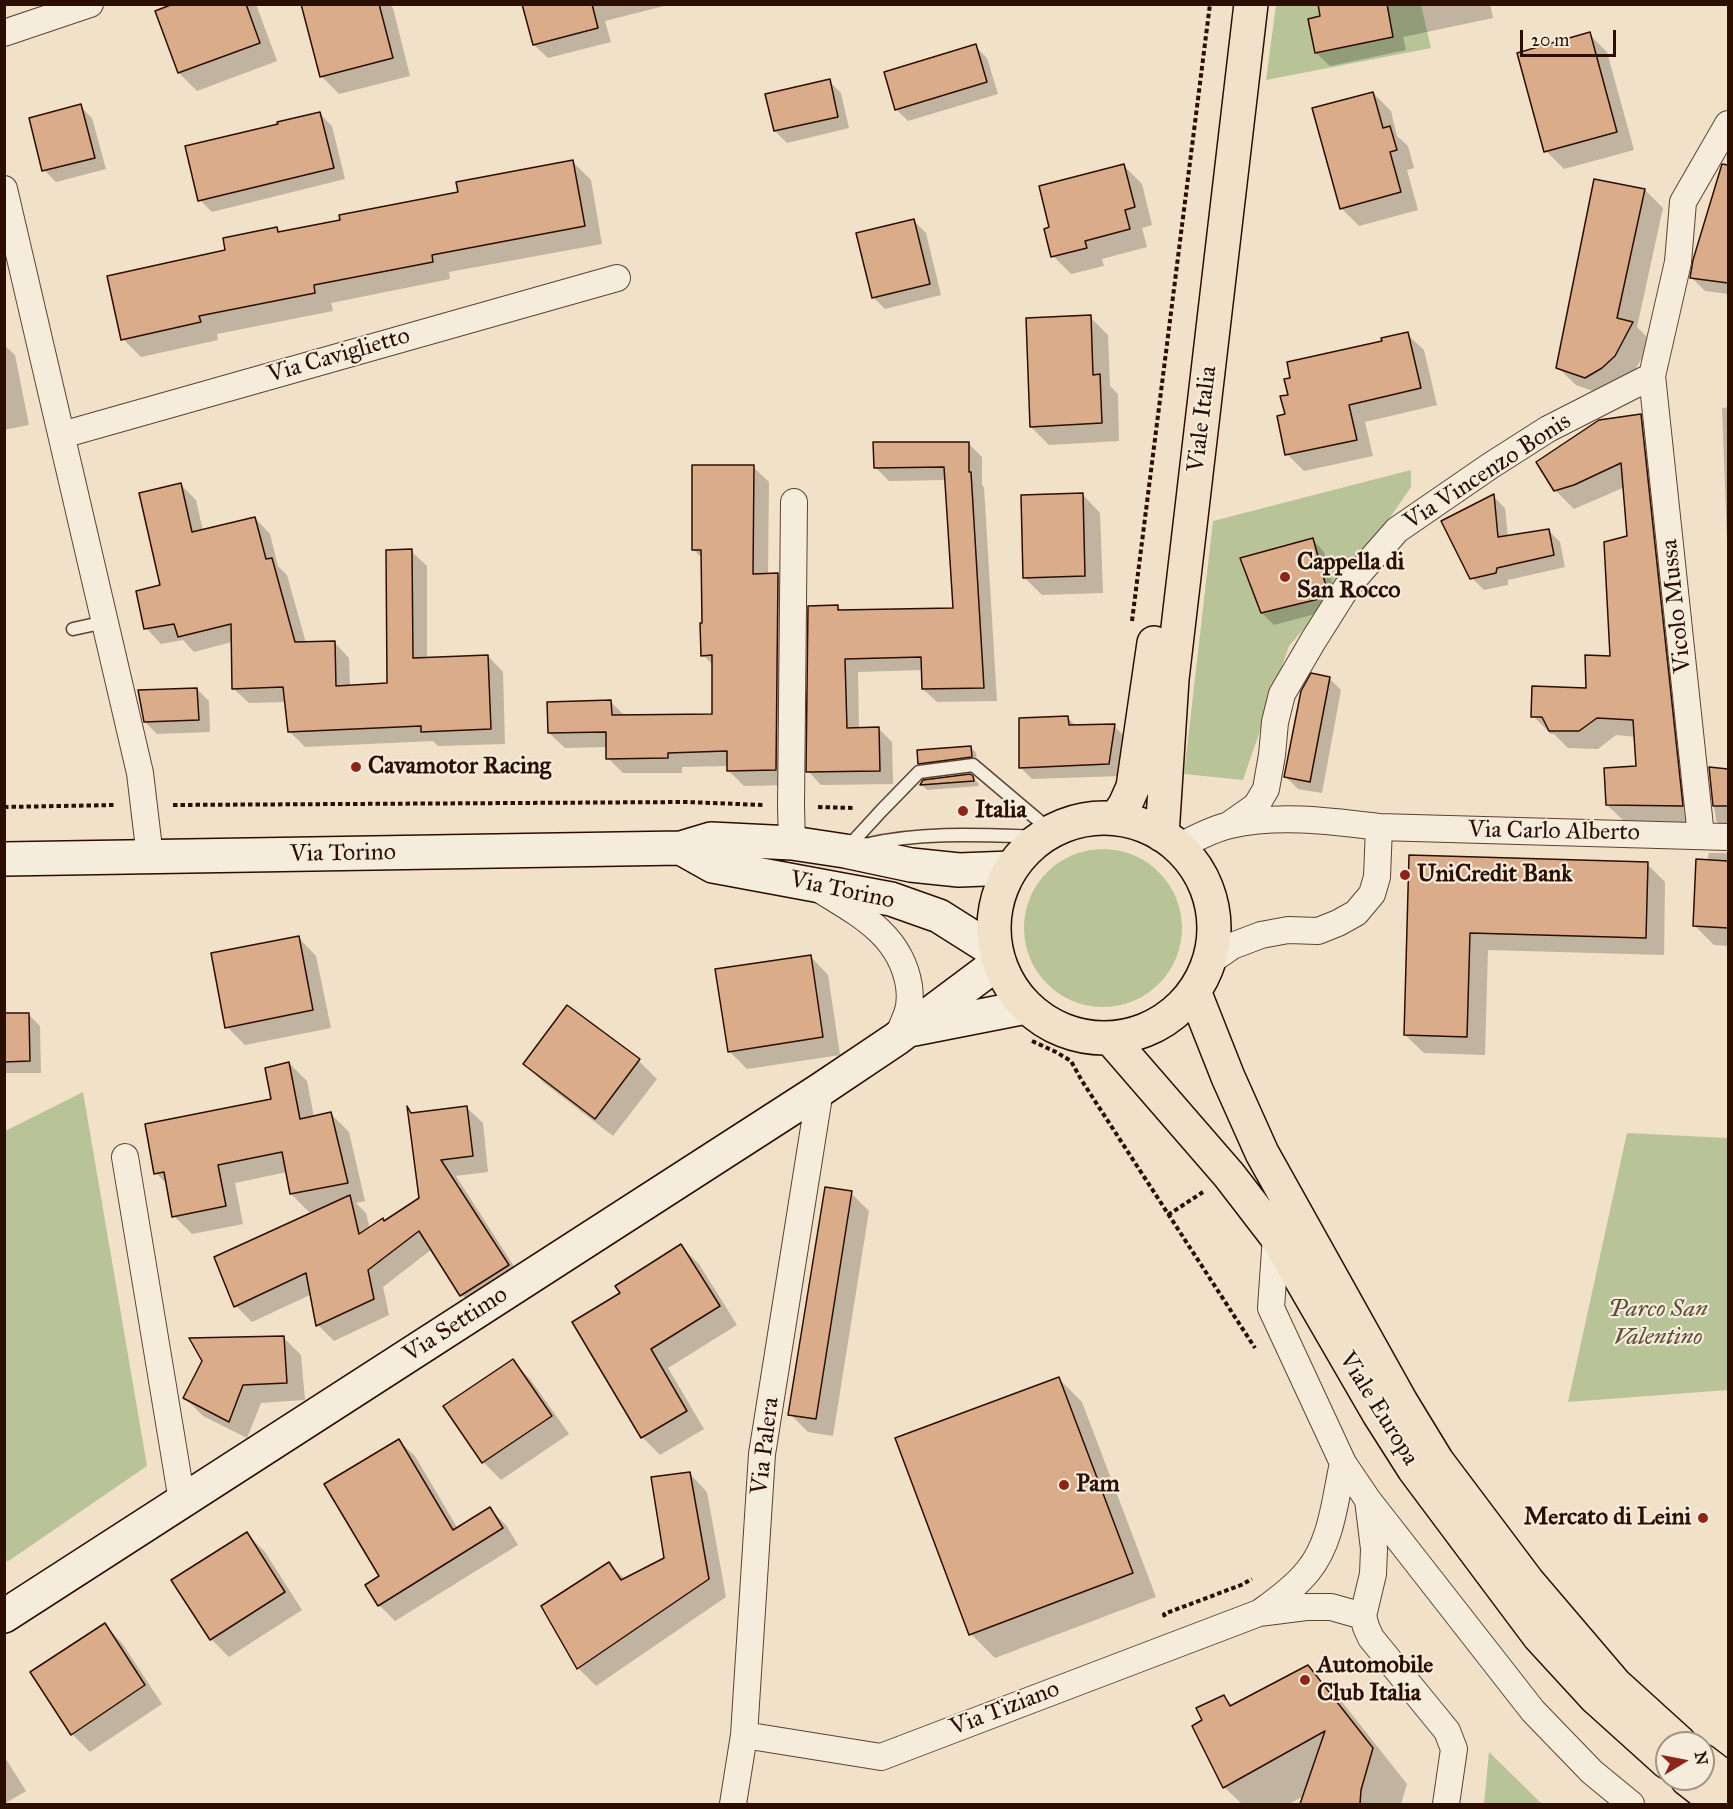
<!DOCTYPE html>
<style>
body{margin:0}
#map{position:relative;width:1733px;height:1809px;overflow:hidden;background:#f1e1c8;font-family:"IM FELL Great Primer",serif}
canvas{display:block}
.frame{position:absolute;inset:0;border:6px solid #2b0e00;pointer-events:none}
.north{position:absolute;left:1655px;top:1731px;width:60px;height:60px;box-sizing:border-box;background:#f6ecdb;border:2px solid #a59383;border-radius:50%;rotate:80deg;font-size:16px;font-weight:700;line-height:24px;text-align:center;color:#2b0e00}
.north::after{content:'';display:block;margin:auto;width:21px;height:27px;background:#8f2418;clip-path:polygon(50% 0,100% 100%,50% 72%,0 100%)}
.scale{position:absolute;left:1520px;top:30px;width:96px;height:27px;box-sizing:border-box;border:3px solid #2b0e00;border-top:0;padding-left:8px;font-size:18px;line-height:21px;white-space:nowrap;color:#2b0e00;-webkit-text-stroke:4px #f6ecdb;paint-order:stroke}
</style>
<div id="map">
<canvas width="1733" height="1809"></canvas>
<div class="frame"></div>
<div class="north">N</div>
<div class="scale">20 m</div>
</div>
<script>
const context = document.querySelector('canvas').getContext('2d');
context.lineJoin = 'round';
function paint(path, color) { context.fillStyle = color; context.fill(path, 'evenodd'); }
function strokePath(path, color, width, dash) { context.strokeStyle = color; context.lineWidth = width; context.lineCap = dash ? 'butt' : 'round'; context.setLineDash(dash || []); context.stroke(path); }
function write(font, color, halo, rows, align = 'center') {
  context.font = font + ' "IM FELL Great Primer",serif'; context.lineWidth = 4.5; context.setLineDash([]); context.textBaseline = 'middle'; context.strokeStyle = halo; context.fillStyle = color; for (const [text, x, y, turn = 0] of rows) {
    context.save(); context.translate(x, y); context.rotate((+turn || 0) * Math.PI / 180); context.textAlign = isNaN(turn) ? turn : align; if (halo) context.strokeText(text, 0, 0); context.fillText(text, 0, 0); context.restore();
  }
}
paint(new Path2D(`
 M1276 5H1421L1431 48 1266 80Z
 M1411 470V487L1352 573 1289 646 1243 780 1184 774 1213 521Z
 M1024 928a79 79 0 1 1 158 0a79 79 0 1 1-158 0Z
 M83 1092 147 1466 7 1562 4 1554 5 1131Z
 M1627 1133 1728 1138V1390L1568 1402Z
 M1489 1752 1542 1804H1484Z`), '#b8c398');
paint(new Path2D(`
 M177 4H256L277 61 197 91 179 73Z
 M318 4H389L393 8 410 76 339 94 321 76Z
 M524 4H672L605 21 611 42 548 58 534 45Z
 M1319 4H1490L1493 18 1403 37 1406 50 1330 66 1316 53 1322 17Z
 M1589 34 1607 52 1634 150 1564 169 1546 151Z
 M975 46 987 58 998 94 908 121 896 109Z
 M829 81 841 93 849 128 787 143 775 131Z
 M1373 93 1391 111 1397 136 1408 146 1414 168 1407 170 1418 210 1359 226 1341 208Z
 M80 106 92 118 106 169 56 182 44 170Z
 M320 114 332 126 345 179 212 212 200 200Z
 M573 162 591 180 602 244 449 272 450 279 331 303 333 311 217 334 218 340 141 357 123 339 227 251 277 229 281 233 460 193Z
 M1124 166 1142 184 1152 225 1142 228 1147 247 1102 259 1104 266 1071 274 1053 256Z
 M1645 190 1663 208 1637 327 1651 341 1633 374 1604 395 1576 385 1557 367Z
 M1710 209 1728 215V294L1705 291 1691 277Z
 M914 221 926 233 941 295 885 309 873 297Z
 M1090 317 1108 335 1110 386 1118 394 1119 441 1049 445 1031 427Z
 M1407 334 1424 350 1437 405 1365 422 1373 456 1304 471 1287 454 1286 415 1292 379Z
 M4 345 15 355 29 425 4 430Z
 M1728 396V567L1722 408 1728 407Z
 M1640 415 1658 434 1700 823H1626L1607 805 1637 767 1636 737 1616 735 1598 749 1568 748 1554 734H1551L1533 716 1588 689 1611 658 1629 537 1625 487 1574 509 1556 491Z
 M968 443 982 457V485L984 487 997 701 937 702 923 689V670L858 672 859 729H879L892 742 893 784 821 785 808 771 838 607 842 612 954 610 947 480 889 481 875 467Z
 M753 467 769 482 768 575H778L793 590 791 785 744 786 729 771V766L682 767V773H623L608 758V747L565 748 549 733 611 702 625 716 714 715V666L703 655 702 558 693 549Z
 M181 485 196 500 203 531 255 518 270 534 278 566 287 575 306 643 334 642 349 658 350 686 389 685 411 551 427 566V659L488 656 503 672 505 744 438 746 433 741 305 747 289 731 286 702 249 703 233 688 232 642 194 652 183 640 161 644 146 628 162 586Z
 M1082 494 1100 513 1103 593 1042 595 1024 577Z
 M1493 496 1505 508 1508 537 1548 530 1560 542 1565 567 1508 580V585L1484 590 1472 578Z
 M1313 540 1324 552 1338 603 1334 609 1274 625 1262 613Z
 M1329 678 1341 690 1322 793 1298 789 1286 777Z
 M197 689 209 701 210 732 157 734 145 722Z
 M1068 718 1076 726H1114L1126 738 1121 776 1032 779 1020 767Z
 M971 747 976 753 977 762 925 769 920 763Z
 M1710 769 1728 770V833L1716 821Z
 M970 775 978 783 979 786 927 790 922 785Z
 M1709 853H1728V946L1714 945 1694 925Z
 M1410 856 1647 864 1665 882 1664 955 1488 950 1485 1055 1424 1053 1405 1035Z
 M298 937 316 956 331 1028 245 1045 227 1027Z
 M810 956 828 975 840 1055 747 1069 729 1051Z
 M568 1007 639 1061 657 1079 613 1136 543 1082 525 1064Z
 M4 1014H28L40 1026 41 1073H4Z
 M289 1063 307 1081 314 1117 331 1114 349 1132 365 1201 356 1203 366 1213 370 1229 384 1222 421 1199 409 1111 413 1114 466 1107 483 1123 488 1172 456 1176 524 1282 478 1311 462 1295 432 1249 383 1287 389 1315 334 1341 318 1325 312 1294 252 1322 236 1306 319 1210 309 1212 291 1194 287 1172 235 1183 243 1224 192 1234 174 1216 168 1185 156 1173 273 1101Z
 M851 1193 869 1211 833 1436 808 1432 790 1414Z
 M681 1246 699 1264 737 1325 668 1368 704 1429 660 1455 642 1437 622 1294Z
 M283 1337 301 1355 305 1400 261 1403 247 1438 203 1416 185 1398Z
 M512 1361 530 1379 569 1434 501 1480 483 1462 446 1407Z
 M1058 1378 1082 1402 1156 1597 995 1658 971 1634Z
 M399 1441 415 1456 458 1529 490 1509 506 1525 518 1545 395 1621 379 1605 381 1577Z
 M689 1473 707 1492 726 1597 596 1686 578 1668 609 1564 625 1579 665 1559Z
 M247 1534 265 1552 302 1610 229 1657 211 1639Z
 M104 1625 122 1643 162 1704 90 1752 72 1734Z
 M1307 1667 1342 1702 1407 1784 1401 1804H1303L1304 1796 1289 1804H1242L1224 1787 1204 1721 1224 1696 1233 1706Z
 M4 1756 26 1791 4 1804Z`), '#0003');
const building = new Path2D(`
 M173 4H246L260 43 178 73 155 11Z
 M301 4H379L393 58 320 77Z
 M522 4H592L598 28 533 45Z
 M1318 4H1387L1393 37 1315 53 1308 19 1320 16Z
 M1590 32 1617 132 1544 152 1517 53Z
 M976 44 987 82 895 110 884 72Z
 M830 79 838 117 774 131 765 94Z
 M1373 92 1383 128 1390 126 1397 150 1390 152 1401 192 1340 209 1312 108Z
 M81 104 95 158 42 171 29 118Z
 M320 112 334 168 198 201 185 146 278 124 277 122Z
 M573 160 585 226 432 255 433 262 314 285 315 293 199 316 201 322 121 340 107 276 225 250 223 238 277 227 278 232 340 220 339 215 458 192 456 182Z
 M1124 164 1135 207 1125 210 1130 229 1085 241 1087 248 1051 257 1044 229 1049 227 1039 186Z
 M1722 164 1728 165V283L1690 278 1693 260Z
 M1594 179 1645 189 1617 318 1633 322 1615 356 1602 368 1585 378 1556 368Z
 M914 219 930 284 872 298 856 233Z
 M1091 315 1093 375 1100 374 1102 423 1030 427 1026 318Z
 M1408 332 1421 388 1349 405 1357 440 1285 455 1277 416 1285 414 1280 396 1288 395 1284 379 1290 378 1287 362 1382 341 1381 338Z
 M1641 414 1683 806 1606 805 1604 768 1636 766 1633 720 1597 718 1579 731H1549L1542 717H1531L1532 686 1586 688 1585 655 1610 656 1604 542 1627 536 1621 463 1574 485 1554 491 1536 462 1599 420Z
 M873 442H969V472H971L984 688 922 689 921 657 845 659 847 728 879 727 880 771 806 772 808 606 838 605V610L953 608 944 467 874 468Z
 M692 465H754L753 574 778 573 776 770 727 771V751L668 753V758L606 759V732L548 733 547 702 611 700 612 715 712 714V655L701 656 700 623H702L701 550H692Z
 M181 483 192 532 255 517 266 559 272 558 295 642 335 641 336 686 387 683 386 550 412 549 413 658 488 655 491 729 421 732V726L288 732 283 687 232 689 231 624 178 637 174 624 144 629 136 591 160 585 139 493Z
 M1083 493 1085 576 1023 578 1021 495Z
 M1494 494 1498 537 1549 529 1554 555 1497 568 1496 573 1470 579 1441 521Z
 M1313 538 1327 590 1323 598 1261 613 1240 558Z
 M1311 673 1330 677 1310 782 1284 777 1301 691Z
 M197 688 199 720 144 722 138 690Z
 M1068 716 1069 725 1115 724 1109 764 1019 768V718Z
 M971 746 972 757 918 764 917 750Z
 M1709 767 1728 769V806H1713Z
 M970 774 973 776 974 781 920 785 923 780Z
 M1409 855 1648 862 1646 938 1470 933 1467 1037 1404 1035Z
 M1696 859 1728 861V928L1693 926Z
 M299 936 313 1010 225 1028 211 953Z
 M811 955 823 1037 728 1052 715 969Z
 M567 1005 640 1059 595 1119 523 1064Z
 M4 1013H29L30 1061 4 1062Z
 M289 1062 300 1119 331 1112 348 1183 290 1194 282 1152 218 1165 226 1206 172 1217 164 1172 154 1174 145 1124 271 1099 265 1068Z
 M407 1106 411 1113 467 1106 473 1156 441 1160 509 1265 460 1296 419 1231 368 1270 374 1299 316 1326 306 1273 234 1307 214 1257 350 1195 359 1234 383 1218 384 1221 419 1198Z
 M825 1187 852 1191 816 1419 788 1415Z
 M681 1244 720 1306 651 1349 687 1411 641 1438 572 1322 620 1293 615 1286Z
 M284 1336 287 1383 243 1385 229 1422 183 1398 202 1361 189 1338Z
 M513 1359 552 1416 482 1463 443 1406Z
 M1059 1377 1133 1573 969 1635 895 1438Z
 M399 1439 453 1530 490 1507 503 1528 378 1606 365 1585 379 1576 324 1484Z
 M690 1472 709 1579 577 1669 541 1606 609 1562 621 1580 664 1558 651 1477Z
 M247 1532 285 1592 210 1640 171 1580Z
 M105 1623 145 1685 71 1735 30 1672Z
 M1308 1665 1373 1748 1361 1790 1360 1804H1300L1325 1731 1223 1788 1192 1726 1202 1720 1196 1708 1224 1695 1230 1706Z`);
paint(building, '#daac8a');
strokePath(building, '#2b0e00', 1.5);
const lane = new Path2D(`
 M73 629 105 622
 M864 845C923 831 983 835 1042 837
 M848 847 882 810 919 772 973 765 1051 831`);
const street = new Path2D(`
 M4 33 90 4
 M4 189 140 773 150 857
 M1652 376 1701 836
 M62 435 617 278
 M1229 825 1256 806 1266 789 1272 755 1275 722 1282 694 1313 641 1347 587 1397 530 1490 466 1548 429 1652 376 1678 262 1683 202 1728 124
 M792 843 791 806 794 502
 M1178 847C1194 839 1212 829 1230 825 1279 814 1330 821 1379 827L1728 837
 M822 891C861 915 901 936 909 986 910 994 910 1006 907 1014 904 1022 900 1031 896 1039
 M1209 962 1232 946 1261 935 1288 930 1318 931 1338 923 1356 913 1372 894 1377 877 1379 827
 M125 1157 182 1501
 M1276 1236 1271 1308 1343 1463 1368 1500 1533 1711 1592 1772 1631 1804
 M1368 1500 1374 1549 1373 1574 1363 1616 1366 1627 1371 1638 1447 1731 1454 1749 1446 1804
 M1262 1611C1279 1599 1295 1587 1308 1571 1332 1542 1335 1499 1343 1463
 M744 1735 881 1757 1259 1613 1306 1607H1331L1363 1616
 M733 1804 744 1735 762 1454 820 1090`);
const secondary = new Path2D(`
 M681 848 713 866 891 899 939 916 996 952
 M4 859 681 848 711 839 792 843 845 851 911 865 959 870 1011 868
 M914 1029 1026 1007
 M4 1616 820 1090 896 1039 999 962`);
const primary = new Path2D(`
 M1116 818 1125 805 1133 787 1154 643
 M994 928a110 110 0 1 1 220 0a110 110 0 1 1-220 0Z
 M1162 835 1172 679 1251 4
 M1194 991 1228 1077 1262 1153 1401 1402 1437 1461 1528 1582 1615 1684 1680 1743
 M1111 1039 1229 1175 1276 1236 1379 1414 1414 1469 1539 1636 1596 1698 1667 1762
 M1703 1761 1728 1780
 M1687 1779 1719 1804`);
strokePath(lane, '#5c4332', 15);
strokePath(street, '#5c4332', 28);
strokePath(secondary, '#2b0e00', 36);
strokePath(primary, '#2b0e00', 36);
strokePath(new Path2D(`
 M1132 621 1210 4
 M173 805 687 802 763 805
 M4 807 115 805
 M818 807 853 808
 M1064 814 1086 809
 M1032 1041 1056 1052 1071 1061 1082 1081 1255 1348
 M1168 1215 1203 1192
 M1165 1617 1164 1614 1241 1585 1252 1579`), '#2b0e00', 4, [4.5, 3]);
strokePath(lane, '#f6ecdb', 12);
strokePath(street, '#f6ecdb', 26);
strokePath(secondary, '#f6ecdb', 33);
strokePath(primary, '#f1e1c8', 33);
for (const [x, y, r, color] of [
 [1285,577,6,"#8f2418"],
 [356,767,6,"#8f2418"],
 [963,811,6,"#8f2418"],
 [1405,875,6,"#8f2418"],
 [1064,1485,6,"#8f2418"],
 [1703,1518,6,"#8f2418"],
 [1305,1680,6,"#8f2418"]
]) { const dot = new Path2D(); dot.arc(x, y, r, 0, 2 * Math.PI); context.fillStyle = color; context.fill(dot); strokePath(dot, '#f6ecdb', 2); }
write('24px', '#2b0e00', '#f6ecdb', [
 ["Via Caviglietto",339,356,-16],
 ["Viale Italia",1203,419,-83],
 ["Via Vincenzo Bonis",1488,472,-33],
 ["Vicolo Mussa",1677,606,-96],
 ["Via Carlo Alberto",1554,832,1],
 ["Via Torino",343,854,-1],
 ["Via Torino",842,891,12],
 ["Via Settimo",456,1325,-33],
 ["Viale Europa",1378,1409,58],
 ["Via Palera",766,1446,-83],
 ["Via Tiziano",1005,1709,-21]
]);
write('bold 24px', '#2b0e00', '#f6ecdb', [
 ["Cappella di",1297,563],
 ["San Rocco",1297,591],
 ["Cavamotor Racing",368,767],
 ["Italia",975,811],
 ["UniCredit Bank",1417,875],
 ["Pam",1076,1485],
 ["Mercato di Leini",1691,1518,"right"],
 ["Automobile",1317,1666],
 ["Club Italia",1317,1694]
], 'left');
write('italic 24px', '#5c4d35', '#f6ecdb', [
 ["Parco San",1658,1310],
 ["Valentino",1658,1338]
]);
</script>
